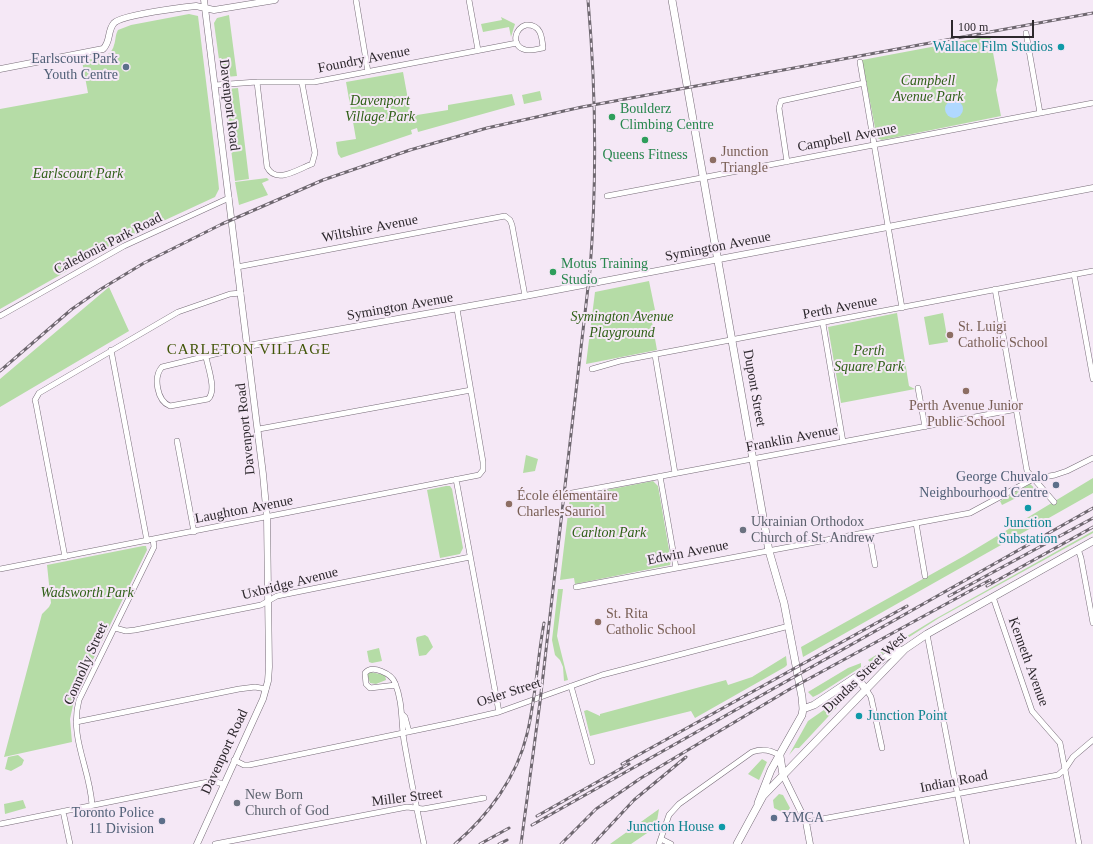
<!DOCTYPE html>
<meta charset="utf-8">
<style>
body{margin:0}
#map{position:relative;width:1093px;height:844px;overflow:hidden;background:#f5e8f6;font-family:"Times New Roman",serif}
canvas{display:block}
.scale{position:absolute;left:951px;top:20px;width:83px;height:18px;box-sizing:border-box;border:2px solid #2d282d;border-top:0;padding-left:5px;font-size:12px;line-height:14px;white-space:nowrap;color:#2d282d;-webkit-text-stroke:3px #f5e8f6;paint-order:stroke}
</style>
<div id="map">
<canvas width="1093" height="844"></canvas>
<div class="scale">100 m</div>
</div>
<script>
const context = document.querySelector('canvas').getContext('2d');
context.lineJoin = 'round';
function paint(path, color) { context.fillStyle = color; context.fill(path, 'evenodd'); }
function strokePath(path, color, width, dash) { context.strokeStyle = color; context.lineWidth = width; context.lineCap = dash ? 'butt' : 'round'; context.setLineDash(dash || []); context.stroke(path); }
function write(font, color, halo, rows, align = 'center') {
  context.font = font + ' "Times New Roman",serif'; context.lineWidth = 4; context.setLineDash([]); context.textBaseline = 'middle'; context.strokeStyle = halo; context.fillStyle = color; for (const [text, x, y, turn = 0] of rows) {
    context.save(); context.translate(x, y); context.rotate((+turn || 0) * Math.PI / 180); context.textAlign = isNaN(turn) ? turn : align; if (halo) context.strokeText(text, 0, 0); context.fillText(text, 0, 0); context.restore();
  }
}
paint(new Path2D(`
 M189 14 198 16 218 179 219 189 215 197 122 240 0 309V109L88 93 82 61C94 58 111 59 114 45 116 40 115 35 118 30L131 25Z
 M229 15 237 76 226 77 221 74 214 23 217 18Z
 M501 17 515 24 511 37 509 27 483 32 481 24 502 20Z
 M990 36 998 80 996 90 1001 116 882 140 877 138 862 60Z
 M403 72 411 116 448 110V105L512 94 515 105 418 132 417 128 411 130 412 134 341 158 338 154 336 142 356 139 346 82Z
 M238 88 249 179 235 181 224 93 227 89Z
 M540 91 542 100 524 104 522 95Z
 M267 178 269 180 262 183 268 195 239 205 235 182Z
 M649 281 655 310 650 311 657 350 586 364 595 292Z
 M109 287 129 331 0 407V379Z
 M897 313 909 386 915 389 841 403 828 327Z
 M943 313 948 342 929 345 924 317Z
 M526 455 538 459 535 471 523 473Z
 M1093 478V493L803 657 801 647 964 556Z
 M653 481 658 486 671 561 670 565 575 584 574 578 560 580 570 497Z
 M1030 484 1040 493 1033 495 1030 491 1002 505 1000 501Z
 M446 486H450L452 489 463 548 460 554 440 558 427 490Z
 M1093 531V533L939 618 870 662 868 660 935 619Z
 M143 546H146L147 550 75 696 70 719 72 742 4 757 42 614 49 607 51 603 47 565Z
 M558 589H563L557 636 568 680 564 681 563 667 560 660 555 655 552 640Z
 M425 635 428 637 433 647 426 655 419 656 416 639 417 637Z
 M379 648 382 661 372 663 369 662 367 651Z
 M786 656 787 665 785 667 695 718 691 711 590 736 584 711 587 710 600 716V714L726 680 728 685 752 677Z
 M861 663V667L819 694 813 697 808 692 848 668Z
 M370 672 385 675 386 680 376 684 370 683 367 674Z
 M854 689 799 748H795L789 755 808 721Z
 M18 755 24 760 22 765 11 771 5 769 8 757Z
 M762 759 767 762 759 780 748 774Z
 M779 794 783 795 790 808 786 814 774 808 773 800Z
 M23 800 26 808 5 814 4 804Z
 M659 809 656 827 631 844H610Z`), '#b5dca6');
paint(new Path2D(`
 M945 109a9 9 0 1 1 18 0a9 9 0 1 1-18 0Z`), '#b0d8ff');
const minor = new Path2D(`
 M356 0 368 72
 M469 0 478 50
 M526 25C541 24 542 37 543 48 537 49 529 52 523 49 511 44 515 28 526 25Z
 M1026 33 1040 113
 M860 62 902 308
 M257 82 267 167C276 185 298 169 312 164L315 153 302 83
 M215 85 257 82H314L517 43
 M787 162 779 108 781 101 864 83
 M607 196 1093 103
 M237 267 505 216 510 220 512 225 525 296
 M1074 274 1093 379
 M995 289 1027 471 1054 502
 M0 316 124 246 229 198
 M823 324 843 442
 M111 350 147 541
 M655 355 675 473
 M206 357C208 368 217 391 208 399L170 406C157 401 153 377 162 367L248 346
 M592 369 620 361 1093 271
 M918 388 925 427
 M259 429 471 390
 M177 441 194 532
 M660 476 676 568
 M456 479 499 712
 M572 493 1017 409
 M916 523 925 576
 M869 532 875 565
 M1078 549 1081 558 1093 623
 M65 557 36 404 35 400 39 393 178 312 230 294 241 293
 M0 569 479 475 483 470V462L457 309
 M576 587 970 513 1033 479 1055 475 1067 471 1093 458
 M993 597 1032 711 1060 743 1079 844
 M115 628 126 631 135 630 261 605 277 596 470 557
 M927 634 967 844
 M396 685 370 688 366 684 365 673C372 664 392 674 395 683 403 702 401 722 404 741 410 775 417 810 424 844
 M571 686 592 762
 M866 689 871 697 882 748
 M402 714 405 717 409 732
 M76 722 239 689 255 687 266 689
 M234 760 244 765H249L451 723 499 712 602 675 789 626
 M92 805C90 768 69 738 79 700L154 547 153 539
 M63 811 70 844
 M806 822 1058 775 1065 769 1073 757 1093 740
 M0 824 213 781 223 784
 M661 839 671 844
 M215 844 407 807 423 809 484 798
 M659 844 669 815 679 804 752 752C763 748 771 750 780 756`);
const tertiary = new Path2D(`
 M0 69 103 49C111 42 107 31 114 23 122 15 173 9 187 7L196 6 214 10 275 0
 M248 346 525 296 1093 188
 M783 775 806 822 810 844
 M197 844 263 699 268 681 269 667 267 518 263 474 204 0`);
const secondary = new Path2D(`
 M672 0 769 551 784 603 802 697 803 709 802 715 771 770 758 803
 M851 682H860L866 689
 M803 709 814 705 889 655 902 650
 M780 756 783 775
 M737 844 763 796 905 649 927 634 1093 541`);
strokePath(minor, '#776c78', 6);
strokePath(tertiary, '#776c78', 7);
strokePath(secondary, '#776c78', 8);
strokePath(minor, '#fff', 5);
strokePath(tertiary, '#fff', 6);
strokePath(secondary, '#fff', 7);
const rail = new Path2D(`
 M0 371 72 309 101 289 144 263 222 224 323 180 410 150 487 128 582 107 1093 13
 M987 586 1093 527
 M949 596 1093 518
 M622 764 907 606
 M537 816 629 764
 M532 825 1093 508
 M455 844C488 816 517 777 527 734 536 698 537 660 544 623
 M480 844 509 828
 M499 844 507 840
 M521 844 540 702 590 270C597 180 596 90 588 0
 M561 844 596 809 641 778 790 689 990 580
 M593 844 634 800 686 757`);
strokePath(rail, '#6e676f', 3);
strokePath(rail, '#f5e8f6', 1.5, [4.5]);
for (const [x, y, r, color] of [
 [1061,47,4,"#0f9aa8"],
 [126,67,4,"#5c6f8a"],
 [612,117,4,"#2e9e5b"],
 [645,140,4,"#2e9e5b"],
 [713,160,4,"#8d6e63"],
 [553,272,4,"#2e9e5b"],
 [950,335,4,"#8d6e63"],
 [966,391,4,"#8d6e63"],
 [1056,485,4,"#5c6f8a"],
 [509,504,4,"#8d6e63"],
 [1028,508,4,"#0f9aa8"],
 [743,530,4,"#6b7280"],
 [598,622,4,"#8d6e63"],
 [859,716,4,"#0f9aa8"],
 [237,803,4,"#6b7280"],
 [774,818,4,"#5c6f8a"],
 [162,821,4,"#5c6f8a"],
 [722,827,4,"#0f9aa8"]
]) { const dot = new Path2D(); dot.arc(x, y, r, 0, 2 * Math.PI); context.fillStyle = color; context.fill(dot); strokePath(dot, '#f5e8f6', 1.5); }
write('14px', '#0d838f', '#f5e8f6', [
 ["Wallace Film Studios",1053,47],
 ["Junction",1028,523,"center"],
 ["Substation",1028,539,"center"],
 ["Junction Point",867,716,"left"],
 ["Junction House",714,827]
], 'right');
write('14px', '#4e5e75', '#f5e8f6', [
 ["Earlscourt Park",118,59],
 ["Youth Centre",118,75],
 ["George Chuvalo",1048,477],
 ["Neighbourhood Centre",1048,493],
 ["Toronto Police",154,813],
 ["11 Division",154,829],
 ["YMCA",782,818,"left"]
], 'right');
write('14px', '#2d282d', '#f5e8f6', [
 ["Foundry Avenue",364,60,-11],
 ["Davenport Road",229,105,83],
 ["Campbell Avenue",847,138,-11],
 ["Wiltshire Avenue",370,229,-11],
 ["Caledonia Park Road",108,244,-27],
 ["Symington Avenue",718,247,-11],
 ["Symington Avenue",400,307,-10],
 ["Perth Avenue",840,308,-11],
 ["Dupont Street",754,388,80],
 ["Davenport Road",246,429,-96],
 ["Franklin Avenue",792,439,-11],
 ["Laughton Avenue",244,510,-11],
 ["Edwin Avenue",688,553,-11],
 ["Uxbridge Avenue",290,584,-14],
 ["Kenneth Avenue",1028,662,70],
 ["Connolly Street",86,664,-66],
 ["Dundas Street West",865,673,-44],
 ["Osler Street",509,693,-18],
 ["Davenport Road",225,752,-65],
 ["Indian Road",954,782,-11],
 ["Miller Street",407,798,-7]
]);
write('italic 14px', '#306018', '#f5e8f6', [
 ["Campbell",928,81],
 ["Avenue Park",928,97],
 ["Davenport",380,101],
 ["Village Park",380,117],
 ["Earlscourt Park",78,174],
 ["Symington Avenue",622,317],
 ["Playground",622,333],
 ["Perth",869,351],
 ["Square Park",869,367],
 ["Carlton Park",609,533],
 ["Wadsworth Park",87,593]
]);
write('14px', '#27864d', '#f5e8f6', [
 ["Boulderz",620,109],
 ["Climbing Centre",620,125],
 ["Queens Fitness",645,155,"center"],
 ["Motus Training",561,264],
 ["Studio",561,280]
], 'left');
write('14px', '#785e54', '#f5e8f6', [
 ["Junction",721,152],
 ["Triangle",721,168],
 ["St. Luigi",958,327],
 ["Catholic School",958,343],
 ["Perth Avenue Junior",966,406,"center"],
 ["Public School",966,422,"center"],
 ["École élémentaire",517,496],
 ["Charles-Sauriol",517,512],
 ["St. Rita",606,614],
 ["Catholic School",606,630]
], 'left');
write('14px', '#5b616d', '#f5e8f6', [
 ["Ukrainian Orthodox",751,522],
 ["Church of St. Andrew",751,538],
 ["New Born",245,795],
 ["Church of God",245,811]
], 'left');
context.letterSpacing = '1px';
write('15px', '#425609', '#f5e8f6', [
 ["CARLETON VILLAGE",249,350]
]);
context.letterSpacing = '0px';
</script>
